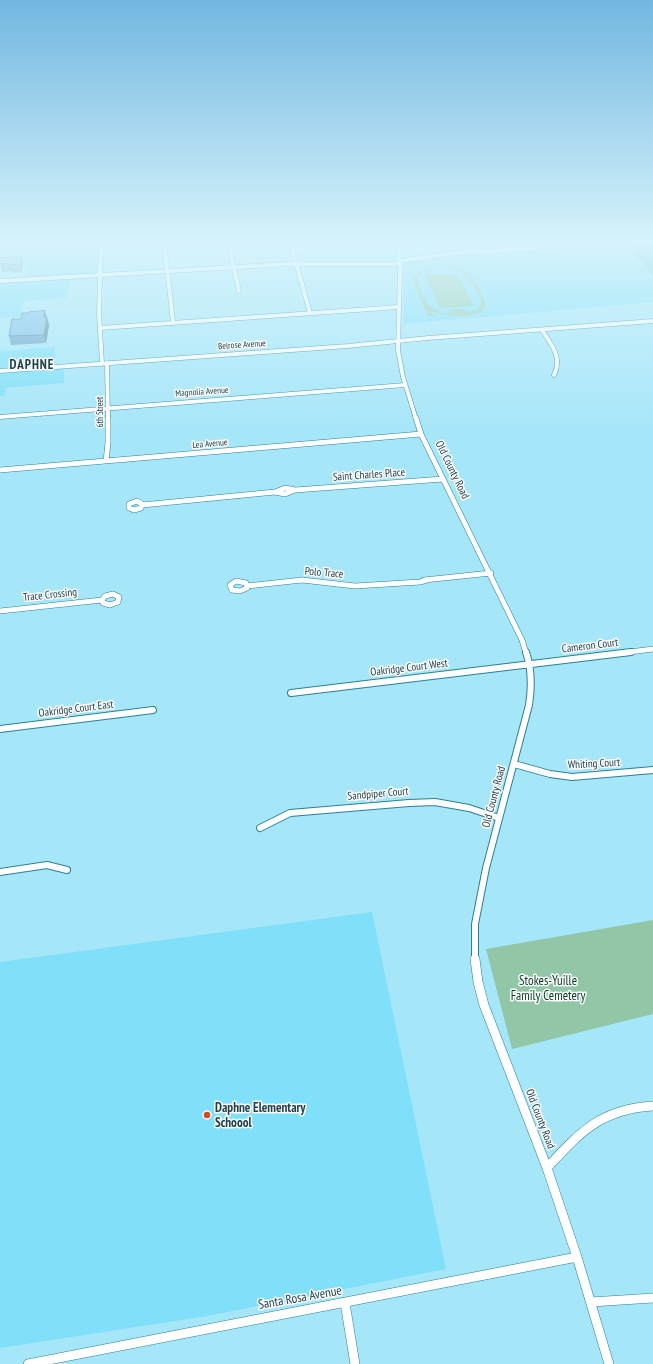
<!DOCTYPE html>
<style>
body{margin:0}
canvas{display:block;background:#a6e6f9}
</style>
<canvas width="653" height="1364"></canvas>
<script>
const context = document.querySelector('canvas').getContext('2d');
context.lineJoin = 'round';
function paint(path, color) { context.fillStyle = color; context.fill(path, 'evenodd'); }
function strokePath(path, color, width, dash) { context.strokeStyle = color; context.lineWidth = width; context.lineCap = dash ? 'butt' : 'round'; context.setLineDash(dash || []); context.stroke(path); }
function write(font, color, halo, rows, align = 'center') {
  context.font = font + ' "PT Sans Narrow",sans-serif'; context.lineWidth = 3; context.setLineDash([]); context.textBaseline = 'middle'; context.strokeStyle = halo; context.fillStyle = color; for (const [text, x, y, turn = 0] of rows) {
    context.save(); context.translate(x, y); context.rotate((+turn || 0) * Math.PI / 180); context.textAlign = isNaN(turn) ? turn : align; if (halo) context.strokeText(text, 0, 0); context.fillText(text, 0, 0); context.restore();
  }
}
paint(new Path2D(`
 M0 241H98L96 275 71 276 67 298 23 301 21 317 0 318V280L26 279 28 263 0 265Z
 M592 246 633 248 639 261H642L653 275V302L404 324 403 264 407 261 450 256Z
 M55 347V365L64 364V383L6 388 4 396H0V351Z
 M372 912 446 1269 207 1316 0 1348V962Z`), '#80dff9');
paint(new Path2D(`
 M430 267H452L467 272 473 278 485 300C491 323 442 316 431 311L433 316H428L412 279 417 272ZM436 268C466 267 468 277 481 300V304L477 310 470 313C464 308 457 308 451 310L448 314C427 310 423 298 417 279L422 272Z
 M457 274 474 306 440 308 425 275Z
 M653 920V1014L512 1049 486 949Z`), '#91c7a6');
paint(new Path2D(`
 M635 241H653V275L644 265 642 261H639L633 251V245L637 243Z`), '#62bbd3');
const minorFar3 = new Path2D(`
 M101 241 99 313 102 363
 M164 241 173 322
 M228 241 239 291
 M290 241 310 313
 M398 241 400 270 398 350 403 377 416 419
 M399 261 455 253 538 248 534 241
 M0 281 289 264H399
 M100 328 399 307
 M542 330C551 344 563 358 554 375
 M107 363 108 419
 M0 371 348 346 428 338 653 321
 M0 417 405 385`);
const minorFar2 = new Path2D(`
 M416 418 421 434 522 640 526 653
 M106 461 108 443V418
 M0 470 421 434
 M275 492 285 494 295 490
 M137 501 142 504 141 508 134 510 129 508V504Z
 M142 505 275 492 285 488 295 490 443 479
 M424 580 491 573
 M236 581 246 583 247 588 240 591 232 590 230 585Z
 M247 586 302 580 355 586 420 582 427 580
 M113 594 119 597 118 602 110 605 103 603 102 600 105 596Z
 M0 611 102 600
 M622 653 653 649`);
const minorFar1 = new Path2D(`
 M291 693 631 652
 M0 729 153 710
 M514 764 550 774 572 777 653 770
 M260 828 290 813 409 803 435 802 469 808 499 818
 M0 872 47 865 67 870
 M475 960V924L486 868 529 705C532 686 532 670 526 652`);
const minor = new Path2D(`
 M475 959 478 982 484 1005 547 1168 577 1257 609 1364
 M547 1168C580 1132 601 1109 653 1106
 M591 1302 653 1298
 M345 1303 355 1364
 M28 1364 577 1257`);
strokePath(minorFar3, '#298196', 5);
strokePath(minorFar2, '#298196', 6);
strokePath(minorFar1, '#298196', 8);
strokePath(minor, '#298196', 10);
strokePath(minorFar3, '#fff', 4);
strokePath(minorFar2, '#fff', 5);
strokePath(minorFar1, '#fff', 6);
strokePath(minor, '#fff', 9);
paint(new Path2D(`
 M21 257 23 264 22 272 11 273V271L2 272 0 263Z
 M28 313 47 317 49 325 46 343 11 345 9 336 21 319Z`), '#6aa3c8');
paint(new Path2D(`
 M21 257 23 264 22 272 21 264Z
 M45 311 49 325 46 343 44 335V317Z`), '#5685a3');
const building = new Path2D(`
 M21 257V264L9 265V263L0 264 1 258Z
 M45 311 44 317H47L44 335 9 336 12 319H21L22 313H28L29 312Z`);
paint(building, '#7bbee9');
strokePath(building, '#5685a3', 1);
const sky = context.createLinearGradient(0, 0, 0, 432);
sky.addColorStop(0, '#72b7e0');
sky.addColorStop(0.56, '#d7f4fc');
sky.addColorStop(1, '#d7f4fc00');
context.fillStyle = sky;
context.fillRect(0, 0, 653, 432);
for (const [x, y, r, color] of [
 [207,1115,4,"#d24a1d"]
]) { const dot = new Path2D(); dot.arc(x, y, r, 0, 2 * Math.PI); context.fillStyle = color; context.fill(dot); strokePath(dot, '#fbfbfb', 1.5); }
write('9px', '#1e414b', '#fbfbfb', [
 ["Belrose Avenue",242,345,-4],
 ["Magnolia Avenue",202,392,-4],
 ["6th Street",100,412,-90],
 ["Lea Avenue",210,444,-5]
]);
write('11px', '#1e414b', '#fbfbfb', [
 ["Old County Road",452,470,64],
 ["Saint Charles Place",369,475,-4],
 ["Polo Trace",324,573,5],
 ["Trace Crossing",50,595,-6],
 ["Cameron Court",590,646,-7],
 ["Oakridge Court West",409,668,-7],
 ["Oakridge Court East",76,709,-7],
 ["Whiting Court",594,764,-3],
 ["Sandpiper Court",378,794,-5],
 ["Old County Road",494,797,-75],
 ["Old County Road",540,1119,69]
]);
context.letterSpacing = '1px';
write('bold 13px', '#1e414b', '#fbfbfb', [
 ["DAPHNE",32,365]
]);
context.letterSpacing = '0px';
write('13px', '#063f25', '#fbfbfb', [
 ["Stokes-Yuille",548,981],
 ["Family Cemetery",548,996]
]);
write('bold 13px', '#1e414b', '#fbfbfb', [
 ["Daphne Elementary",215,1108],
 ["Schoool",215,1123]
], 'left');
write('13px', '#1e414b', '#fbfbfb', [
 ["Santa Rosa Avenue",300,1298,-10]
]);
</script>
